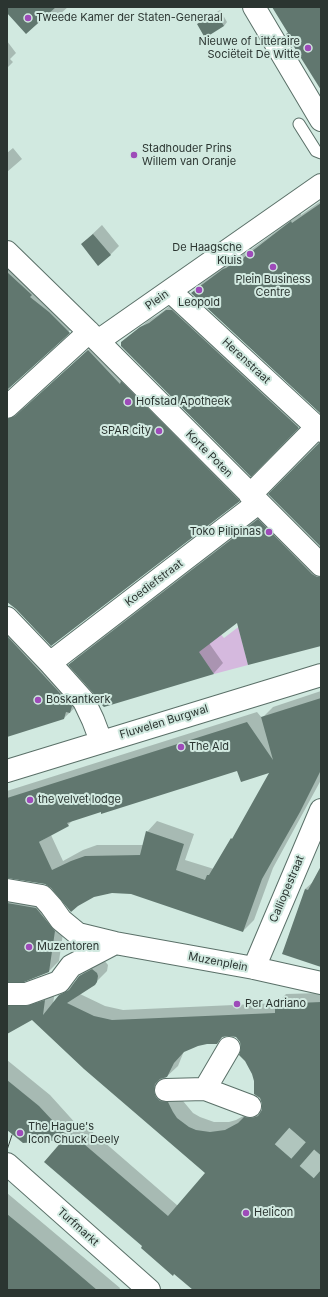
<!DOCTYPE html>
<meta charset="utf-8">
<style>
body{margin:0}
#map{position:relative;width:328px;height:1297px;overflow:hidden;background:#d1e9e0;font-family:Inter,sans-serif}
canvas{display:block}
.frame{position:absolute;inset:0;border:8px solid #2b3531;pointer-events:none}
</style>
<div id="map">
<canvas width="328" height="1297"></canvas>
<div class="frame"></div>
</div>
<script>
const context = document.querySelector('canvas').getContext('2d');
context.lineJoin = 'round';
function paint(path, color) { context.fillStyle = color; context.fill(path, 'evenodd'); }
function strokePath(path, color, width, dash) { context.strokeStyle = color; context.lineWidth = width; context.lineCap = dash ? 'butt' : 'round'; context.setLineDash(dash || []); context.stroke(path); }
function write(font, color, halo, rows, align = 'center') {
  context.font = font + ' Inter,sans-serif'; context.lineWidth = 4; context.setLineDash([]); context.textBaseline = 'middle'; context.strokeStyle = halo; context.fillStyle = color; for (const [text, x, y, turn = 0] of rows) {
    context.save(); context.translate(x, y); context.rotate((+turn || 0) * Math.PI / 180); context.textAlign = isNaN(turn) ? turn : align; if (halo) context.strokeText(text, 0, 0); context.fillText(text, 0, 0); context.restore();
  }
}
paint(new Path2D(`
 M241 625 240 633 248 665 214 674 193 645 215 628 224 638Z`), '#d5b9de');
paint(new Path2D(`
 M7 7H68L53 20 48 14Z
 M220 10 227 22 224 26 198 24Z
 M7 41 16 53 10 59 13 62 7 68Z
 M13 148 22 159 7 172V153Z
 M321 201V412L192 293 202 283 234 259H237L251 248 252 249 301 213V215Z
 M102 225 119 246 110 255 82 244Z
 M7 253 78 323 7 389Z
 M175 302 306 419 251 475 122 343 149 320 158 315Z
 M98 341 248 491 239 501 17 609 7 601V405L20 410 26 407Z
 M268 510 321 563V644L238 621 209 643 223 663 214 673 104 706 94 692 70 665 79 655Z
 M17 627 80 703 64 718 7 736V636Z
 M321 691V780L273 868 254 920 243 931 131 893 52 887 45 883 7 877V861L51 835 63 861 83 850 97 845H144L147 832 157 821 194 834 185 860 214 869 232 839 235 836 271 771 238 770 74 819 68 825 7 847V791L257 712 262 718 273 707Z
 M321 867V966L305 889 313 882Z
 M7 886 65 920 59 961 49 971 7 980Z
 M103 959 108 965 107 971 94 984 80 994 105 1006 123 1010 278 1003 286 994 321 993V1290H194L144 1246 66 1139 7 1128V1060L50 1095 78 1126 81 1122 178 1206 207 1173 32 1018 7 1033V990L55 991 53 1004 91 965ZM229 1035 235 1036 241 1041 263 1104V1108L255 1107 249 1113 236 1120 229 1122H214L200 1117 193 1113 183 1101 179 1092 166 1086 164 1079 178 1066 184 1051 197 1045 207 1043H216L224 1036Z
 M7 1193 120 1288 119 1290H7Z`), '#0003');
paint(new Path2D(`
 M7 7H56L26 34 7 13Z
 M272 7H321V90L286 34 288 33Z
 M216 13 224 26 205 38 197 24Z
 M321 203V414L191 293 223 269 226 268 241 258 242 259 291 221 292 223Z
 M93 234 111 255 98 266 81 244Z
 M7 272 32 295 30 297 49 312 70 333 7 390Z
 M166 310H172L299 428 251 477 121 346V342L140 327 149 323Z
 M88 350 120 384 121 381 240 501 51 646 16 609 7 602V419L15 416Z
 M319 443H321V547L268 494Z
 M258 519 312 574 317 577H321V646L248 665 237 623 199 652 214 674 104 707 97 700 93 693 68 665Z
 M7 636 72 706 70 713 66 712 64 719 7 737Z
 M321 698V770L300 812 262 879 243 932 131 894 112 893 94 897 78 906 71 912 51 888 45 884 7 878V798L247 722 273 760 261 717ZM237 771 241 782 269 773 232 839 231 838 209 875H207L205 880 176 870 184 844 146 831 140 855 85 856 71 861 52 870 39 842 69 826 67 823 101 812V814Z
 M321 866V967L282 954 305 889 308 890Z
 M7 903 36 908 55 931 49 972 24 982H7Z
 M92 969 97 973 98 976 97 982 95 985 67 1003 94 1016 112 1020 275 1013V1004L321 1002V1290H193L174 1274 173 1276 141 1248 142 1246 44 1162 63 1140 23 1143 7 1130V1080L39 1106 67 1136 70 1132 168 1216 205 1173 84 1069 32 1020 7 1034V1006H26L45 1000 43 1015 59 995 69 990 79 976ZM229 1036 236 1037 240 1042 241 1048 239 1055 245 1061 252 1074 254 1081V1094L260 1098 262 1104V1110L258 1116 252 1118 244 1117 238 1123 225 1130 210 1132 196 1130 189 1127 177 1118 173 1112 168 1102 160 1101 156 1097 154 1091 155 1084 160 1079 167 1077 174 1063 184 1052 198 1046 207 1044H217L222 1037Z
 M7 1214 35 1237 97 1290H7Z`), '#61776f');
strokePath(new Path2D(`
 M282 1136 321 1170`), '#b0c5bd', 22, [22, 11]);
const lane = new Path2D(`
 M299 124 316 151 321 153`);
const street = new Path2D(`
 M254 7 321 120
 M7 252 89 332 321 565
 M170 291 321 431
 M98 341 321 185
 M7 407 89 332
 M250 495 317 427
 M7 618 50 663 84 701 93 720 101 741
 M50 663 258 503
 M7 771 321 675
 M7 890 42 896 51 906 61 920 78 934 115 943 254 968 321 983
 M254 968 321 810
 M7 994H26L59 982 71 966 115 943
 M229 1048 205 1089 250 1106
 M166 1090 205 1089
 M7 1164 149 1290`);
strokePath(lane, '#5a7068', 13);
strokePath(street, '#5a7068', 24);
strokePath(lane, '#fff', 11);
strokePath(street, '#fff', 22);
strokePath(new Path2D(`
 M7 1150 12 1135`), '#404c47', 1);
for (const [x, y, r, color] of [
 [28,18,4,"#9e4bb9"],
 [308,48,4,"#9e4bb9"],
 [134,155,4,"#9e4bb9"],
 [250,254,4,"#9e4bb9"],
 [273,267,4,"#9e4bb9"],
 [199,290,4,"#9e4bb9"],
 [128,402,4,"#9e4bb9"],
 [159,431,4,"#9e4bb9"],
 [269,532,4,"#9e4bb9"],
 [38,700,4,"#9e4bb9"],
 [181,747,4,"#9e4bb9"],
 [30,800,4,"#9e4bb9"],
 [29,947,4,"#9e4bb9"],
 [237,1004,4,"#9e4bb9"],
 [20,1133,4,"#9e4bb9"],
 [246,1213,4,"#9e4bb9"]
]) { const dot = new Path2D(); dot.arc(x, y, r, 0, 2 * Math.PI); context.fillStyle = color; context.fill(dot); strokePath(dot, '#d1e9e0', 1.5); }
write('11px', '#2b3531', '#d1e9e0', [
 ["Tweede Kamer der Staten-Generaal",36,18],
 ["Nieuwe of Littéraire",300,42,"right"],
 ["Sociëteit De Witte",300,55,"right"],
 ["Stadhouder Prins",142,149],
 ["Willem van Oranje",142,162],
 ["De Haagsche",242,248,"right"],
 ["Kluis",242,261,"right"],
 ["Plein Business",273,280,"center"],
 ["Centre",273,293,"center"],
 ["Leopold",199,303,"center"],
 ["Hofstad Apotheek",136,402],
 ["SPAR city",151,431,"right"],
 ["Toko Pilipinas",261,532,"right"],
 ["Boskantkerk",46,700],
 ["The Ald",189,747],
 ["the velvet lodge",38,800],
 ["Muzentoren",37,947],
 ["Per Adriano",245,1004],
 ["The Hague's",28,1127],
 ["Icon Chuck Deely",28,1140],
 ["Helicon",254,1213]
], 'left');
write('11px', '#2b3531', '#d1e9e0', [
 ["Plein",157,300,-35],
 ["Herenstraat",246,361,43],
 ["Korte Poten",209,454,45],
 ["Koediefstraat",154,583,-37],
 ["Fluwelen Burgwal",164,722,-17],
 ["Calliopestraat",287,889,-67],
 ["Muzenplein",218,962,11],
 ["Turfmarkt",78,1227,42]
]);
</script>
